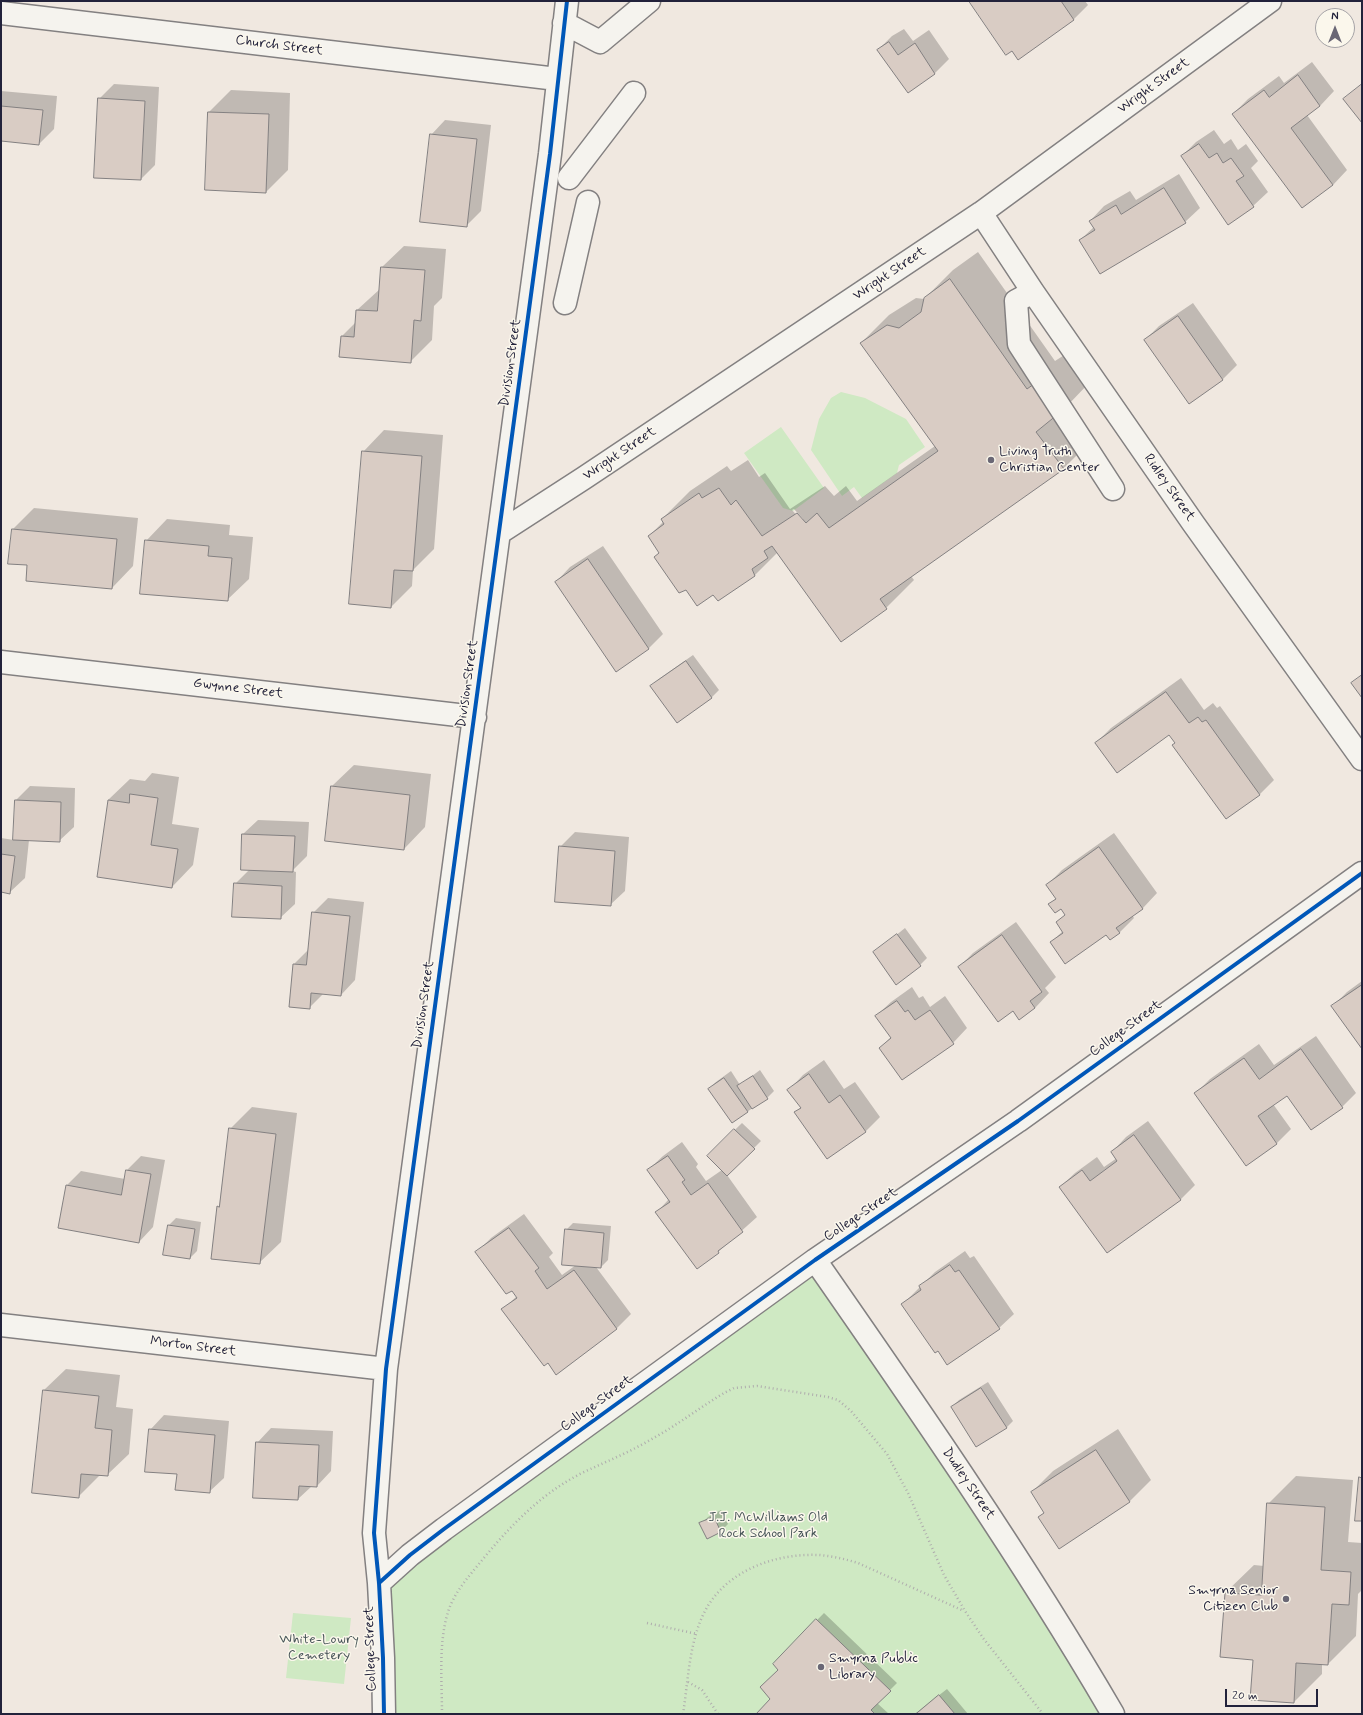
<!DOCTYPE html>
<style>
body{margin:0}
#map{position:relative;width:1363px;height:1715px;overflow:hidden;background:#f0e8e0;font-family:Mynerve,sans-serif}
canvas{display:block}
.frame{position:absolute;inset:0;border:2px solid #22223b;pointer-events:none}
.north{position:absolute;left:1315px;top:8px;width:40px;height:40px;box-sizing:border-box;background:#fbf7ec;border:1px solid #a4a2a5;border-radius:50%;rotate:0deg;font-size:11px;font-weight:700;line-height:16px;text-align:center;color:#22223b}
.north::after{content:'';display:block;margin:auto;width:14px;height:18px;background:#6a6775;clip-path:polygon(50% 0,100% 100%,50% 72%,0 100%)}
.scale{position:absolute;left:1225px;top:1689px;width:93px;height:18px;box-sizing:border-box;border:2px solid #22223b;border-top:0;padding-left:5px;font-size:12px;line-height:14px;white-space:nowrap;color:#22223b;-webkit-text-stroke:3px #fbf7ec;paint-order:stroke}
</style>
<div id="map">
<canvas width="1363" height="1715"></canvas>
<div class="frame"></div>
<div class="north">N</div>
<div class="scale">20 m</div>
</div>
<script>
const context = document.querySelector('canvas').getContext('2d');
context.lineJoin = 'round';
function paint(path, color) { context.fillStyle = color; context.fill(path, 'evenodd'); }
function strokePath(path, color, width, dash) { context.strokeStyle = color; context.lineWidth = width; context.lineCap = dash ? 'butt' : 'round'; context.setLineDash(dash || []); context.stroke(path); }
function write(font, color, halo, rows, align = 'center') {
  context.font = font + ' Mynerve,sans-serif'; context.lineWidth = 3; context.setLineDash([]); context.textBaseline = 'middle'; context.strokeStyle = halo; context.fillStyle = color; for (const [text, x, y, turn = 0] of rows) {
    context.save(); context.translate(x, y); context.rotate((+turn || 0) * Math.PI / 180); context.textAlign = isNaN(turn) ? turn : align; if (halo) context.strokeText(text, 0, 0); context.fillText(text, 0, 0); context.restore();
  }
}
paint(new Path2D(`
 M841 392 865 398 906 419 925 447 899 465 897 473 862 498 854 487 842 496 811 450 819 419 831 398Z
 M781 427 824 488 793 511 783 508 744 453Z
 M815 1260 1113 1714H384L379 1583Z
 M293 1613 351 1618 344 1684 286 1678Z`), '#cfe9c3');
paint(new Path2D(`
 M971 1H1085L1088 5 1074 19 1018 58Z
 M904 29 913 41 929 30 949 59 935 73 908 92 878 50 892 36Z
 M1312 62 1334 91 1320 106 1307 115 1347 170 1333 185 1233 114 1248 99 1279 76 1284 83Z
 M114 84 159 87 155 165 141 179 99 99Z
 M231 90 290 93 288 170 266 192 206 189 209 112Z
 M1 91 57 96 54 129 39 144 1 140Z
 M445 120 491 125 481 211 466 226 431 135Z
 M1214 130 1224 144 1231 139 1238 150 1246 144 1258 161 1251 168 1268 192 1253 206 1182 156 1196 142Z
 M1179 174 1200 208 1185 222 1080 240 1094 227 1090 221 1104 206 1130 191 1136 200Z
 M404 246 446 249 442 298 434 306 432 340 410 362 342 336 356 322 357 310 380 289 382 267Z
 M978 252 1055 361 1069 352 1090 382 1066 407 1091 441 1063 469 911 576 914 580 886 608 778 552 754 576 714 594 686 589 655 557 660 552 649 536 664 521 662 519 690 491 727 466 731 471 748 460 759 477 765 473 790 509 825 486 834 496 846 486 857 501 935 446 861 343 889 315 916 298 924 299 953 270ZM794 509 803 519H800L792 510Z
 M1193 303 1237 365 1222 380 1145 340 1159 326Z
 M384 430 443 435 434 549 413 570 412 586 391 607 363 452Z
 M34 508 138 518 133 566 112 588 13 529Z
 M167 519 230 525 229 535 253 537 249 579 227 600 146 541Z
 M603 546 663 634 648 649 556 582 570 567Z
 M693 655 719 690 712 697 677 721 652 686 659 679Z
 M1181 678 1204 710 1213 703 1217 708 1220 706 1274 780 1260 794 1226 818 1170 733 1096 743 1111 728Z
 M354 765 431 774 425 827 404 849 332 786Z
 M152 773 179 777 172 824 199 828 193 865 172 887 108 800 130 779 145 781Z
 M30 786 75 788 74 827 59 841 29 840 25 878 10 892 1 891V838L14 840 16 800Z
 M258 820 309 822 307 856 292 871 296 872 295 904 280 918 235 884 250 869H242L243 834Z
 M575 832 629 837 625 891 610 905 560 847Z
 M1114 833 1157 893 1143 908 1132 915 1134 918 1120 932 1110 939 1106 934 1051 942 1063 931 1057 923 1066 914 1061 908 1050 904 1056 898 1047 885 1062 870Z
 M328 898 364 902 355 980 341 995 324 993 309 1008 294 964 309 949 313 913Z
 M1016 922 1056 977 1045 988 1049 993 1035 1008 1013 1010 959 967 973 953Z
 M905 928 927 958 920 965 874 953Z
 M1362 981V1047L1333 1006 1347 992Z
 M912 987 919 998 923 996 930 1007 945 996 967 1028 953 1043 902 1079 880 1048 891 1037 876 1016 891 1002Z
 M1316 1036 1356 1093 1342 1107 1287 1094 1273 1104 1291 1129 1277 1143 1246 1164 1196 1093 1210 1079 1259 1044 1274 1065Z
 M824 1060 844 1089 855 1082 880 1117 866 1131 828 1157 796 1112 801 1107 789 1090 803 1075Z
 M760 1070 774 1091 767 1098 747 1112 709 1089 716 1082 731 1071 740 1085Z
 M252 1107 297 1113 281 1242 259 1263 218 1207 221 1204 230 1129Z
 M1148 1121 1195 1185 1181 1199 1107 1252 1060 1187 1075 1173 1097 1157 1104 1167 1117 1158 1112 1152 1126 1137Z
 M742 1123 761 1141 727 1175 757 1217 718 1252 657 1212 669 1199 648 1170 663 1156 682 1142 698 1164 696 1167 706 1181 722 1170 708 1156Z
 M141 1156 165 1160 153 1227 139 1242 66 1186 81 1171 125 1179 127 1170Z
 M524 1214 553 1253 549 1257 562 1275 576 1265 566 1230 573 1223 611 1226 608 1260 601 1267H596L631 1314 617 1328 556 1373 503 1309 517 1296 477 1252 491 1238Z
 M176 1218 201 1222 197 1251 190 1258 164 1254 169 1225Z
 M965 1251 970 1258 974 1256 1014 1314 999 1328 903 1304 935 1272Z
 M66 1369 120 1375 116 1407 133 1409 129 1454 107 1475H100L78 1497 44 1390Z
 M988 1382 1013 1421 1006 1428 952 1407 959 1400Z
 M164 1415 229 1421 224 1478 209 1492 178 1473 150 1430Z
 M271 1428 333 1431 331 1471 317 1486H312L298 1499 257 1443Z
 M1118 1429 1151 1480 1130 1501 1059 1547 1039 1517 1045 1512 1032 1492 1053 1471Z
 M1296 1476 1353 1480 1348 1542 1362 1543V1590L1358 1594 1356 1636 1328 1664 1322 1663V1674L1294 1702 1254 1659 1225 1593 1254 1565 1264 1566 1268 1504Z
 M721 1510 728 1524 721 1531 701 1524 708 1517Z
 M824 1613 897 1683 877 1703 889 1714H757L771 1699 779 1670 774 1664Z
 M947 1689 968 1714H915Z`), '#0003');
const building = new Path2D(`
 M969 1H1061L1074 20 1018 60 1012 51 1006 55Z
 M889 42 898 55 915 43 935 74 908 93 877 50Z
 M1298 75 1320 106 1291 128 1333 185 1302 208 1232 114 1264 90 1269 97Z
 M1362 84V123L1343 99Z
 M98 98 145 101 141 180 94 178Z
 M1 106 43 110 39 145 1 141Z
 M208 112 269 114 266 193 205 190Z
 M430 134 477 139 467 227 420 222Z
 M1199 144 1209 158 1217 153 1223 163 1231 158 1244 176 1236 181 1254 207 1228 225 1181 156Z
 M1164 188 1186 223 1100 274 1079 240 1095 230 1089 221 1116 205 1121 214Z
 M381 267 425 270 421 321 414 320 411 363 339 357 341 336 354 337 356 310 377 311Z
 M950 279 1027 389 1041 379 1063 410 1036 432 1064 469 880 599 887 609 841 642 772 546 764 551 768 558 752 569 755 576 718 601 713 595 697 606 686 590 679 593 654 557 659 553 648 536 664 524 661 519 699 493 702 498 719 488 731 505 736 500 762 536 797 513 806 523 817 513 829 528 938 451 860 343 887 325 899 328 921 312 924 298Z
 M1178 316 1223 380 1189 404 1144 340Z
 M362 451 422 456 413 571 394 570 391 608 349 604Z
 M12 529 117 539 112 589 26 581 27 565 8 564Z
 M145 540 209 546 208 556 232 558 228 601 140 594Z
 M588 559 649 649 616 672 555 582Z
 M686 661 712 698 677 723 650 686Z
 M1362 675V698L1351 683Z
 M1166 692 1189 723 1198 717 1202 722 1206 720 1260 795 1226 819 1172 745 1175 743 1169 735 1117 773 1095 743Z
 M331 786 410 795 404 850 325 841Z
 M130 794 158 798 151 845 178 849 172 888 97 877 108 800 129 803Z
 M15 800 61 802 60 842 13 840Z
 M242 834 295 836 293 872 241 870Z
 M559 846 615 851 611 906 555 902Z
 M1099 847 1143 909 1116 928 1120 933 1110 940 1106 935 1065 964 1050 942 1063 933 1056 922 1065 915 1061 909 1055 913 1048 904 1056 899 1046 885Z
 M1 854 15 856 10 894 1 892Z
 M234 883 282 886 281 919 232 917Z
 M312 912 350 916 341 996 311 993 310 1009 289 1007 293 964 306 965Z
 M897 934 921 966 896 985 873 952Z
 M1002 935 1042 992 1030 1001 1035 1008 1019 1020 1013 1011 998 1022 958 967Z
 M1362 985V1049L1331 1006Z
 M897 1001 905 1012 908 1010 915 1020 930 1010 954 1044 902 1080 879 1048 891 1038 875 1016Z
 M1301 1049 1343 1108 1311 1130 1287 1096 1258 1116 1277 1144 1246 1166 1194 1093 1244 1058 1259 1079Z
 M809 1074 829 1103 840 1095 866 1132 827 1159 794 1112 801 1108 787 1090Z
 M753 1076 768 1099 752 1109 737 1086Z
 M724 1078 748 1112 732 1123 708 1089Z
 M229 1128 276 1134 260 1264 211 1259 217 1206 219 1207Z
 M734 1129 755 1149 727 1176 707 1156Z
 M1134 1135 1181 1200 1107 1253 1059 1187 1082 1170 1090 1181 1117 1161 1111 1152Z
 M668 1156 685 1180 682 1182 691 1195 708 1183 743 1232 718 1251 719 1253 697 1269 655 1212 670 1202 647 1170Z
 M126 1170 151 1174 139 1243 58 1228 66 1185 121 1195Z
 M168 1225 195 1229 190 1259 163 1255Z
 M509 1228 539 1268 535 1271 547 1289 574 1270 617 1329 556 1375 548 1363 544 1366 501 1309 517 1298 512 1291 506 1294 475 1252Z
 M565 1229 604 1233 601 1268 562 1265Z
 M950 1265 955 1272 959 1270 1000 1329 947 1365 938 1351 935 1353 901 1304 921 1290 919 1286Z
 M981 1388 1007 1428 976 1447 951 1407Z
 M43 1390 99 1396 95 1428 112 1430 108 1476 81 1474 79 1498 32 1493Z
 M149 1429 215 1435 210 1493 175 1490 177 1474 145 1472Z
 M256 1442 319 1445 317 1487 299 1486 298 1500 253 1498Z
 M1096 1450 1130 1502 1059 1549 1038 1517 1044 1513 1031 1492Z
 M1359 1477 1362 1478V1521H1355Z
 M1267 1503 1325 1507 1321 1570 1351 1572 1349 1605 1332 1604 1328 1665 1296 1663 1294 1703 1250 1700 1253 1660 1220 1657 1225 1593 1261 1595Z
 M714 1517 721 1532 707 1539 699 1523Z
 M816 1619 891 1691 871 1710 875 1714H756L770 1699 760 1687 778 1670 773 1664Z
 M939 1695 955 1714H916Z`);
paint(building, '#d9ccc4');
strokePath(building, '#838081', 1);
const minor = new Path2D(`
 M1 13 557 79
 M564 23 600 42 649 1
 M569 178 634 93
 M981 213 1033 292 1193 523 1362 759
 M1033 292 1016 301 1019 344 1113 489
 M565 303 588 202
 M499 533 584 478 981 213 1270 1
 M1 662 475 717
 M815 1260C918 1408 1022 1558 1113 1714
 M1 1325 386 1369
 M379 1583 410 1555 444 1529 815 1260 1018 1121 1362 873
 M384 1714 383 1658 379 1583 374 1533 386 1369 550 154 567 1`);
strokePath(minor, '#838081', 25);
strokePath(new Path2D(`
 M647 1623 697 1634
 M688 1682 702 1690 718 1714
 M442 1714C442 1680 438 1641 449 1609 456 1590 470 1575 483 1559 511 1525 542 1493 582 1473 605 1462 628 1453 650 1440 676 1426 699 1408 724 1393L734 1388 757 1386 828 1397 838 1400 851 1411 887 1454 908 1493 944 1575 965 1611 983 1638 1043 1714
 M683 1714C688 1682 689 1645 703 1615 723 1572 773 1553 819 1555 832 1556 845 1559 858 1563L964 1611`), '#afadad', 2.5, [1, 3]);
strokePath(minor, '#f5f3ee', 22);
strokePath(new Path2D(`
 M379 1583 410 1555 444 1529 815 1260 1018 1121 1362 873
 M384 1714 383 1658 379 1583 374 1533 386 1369 550 154 567 1`), '#0057b8', 4);
for (const [x, y, r, color] of [
 [991,460,4,"#6a6775"],
 [1286,1599,4,"#6a6775"],
 [821,1667,4,"#6a6775"]
]) { const dot = new Path2D(); dot.arc(x, y, r, 0, 2 * Math.PI); context.fillStyle = color; context.fill(dot); strokePath(dot, '#fbf7ec', 1.5); }
write('14px', '#22223b', '#fbf7ec', [
 ["Church Street",279,46,7],
 ["Wright Street",1154,86,-36],
 ["Wright Street",890,274,-34],
 ["Division Street",511,363,-82],
 ["Wright Street",620,454,-34],
 ["Ridley Street",1169,488,55],
 ["Division Street",468,684,-82],
 ["Gwynne Street",238,689,7],
 ["Division Street",424,1005,-82],
 ["College Street",1126,1029,-36],
 ["College Street",861,1215,-34],
 ["Morton Street",193,1347,7],
 ["College Street",597,1404,-36],
 ["Dudley Street",968,1484,56],
 ["College Street",371,1649,-92]
]);
write('14px', '#22223b', '#fbf7ec', [
 ["Living Truth",999,452],
 ["Christian Center",999,468],
 ["Smyrna Senior",1278,1591,"right"],
 ["Citizen Club",1278,1607,"right"],
 ["Smyrna Public",829,1659],
 ["Library",829,1675]
], 'left');
write('14px', '#465457', '#fbf7ec', [
 ["J.J. McWilliams Old",768,1518],
 ["Rock School Park",768,1534],
 ["White-Lowry",319,1640],
 ["Cemetery",319,1656]
]);
</script>
